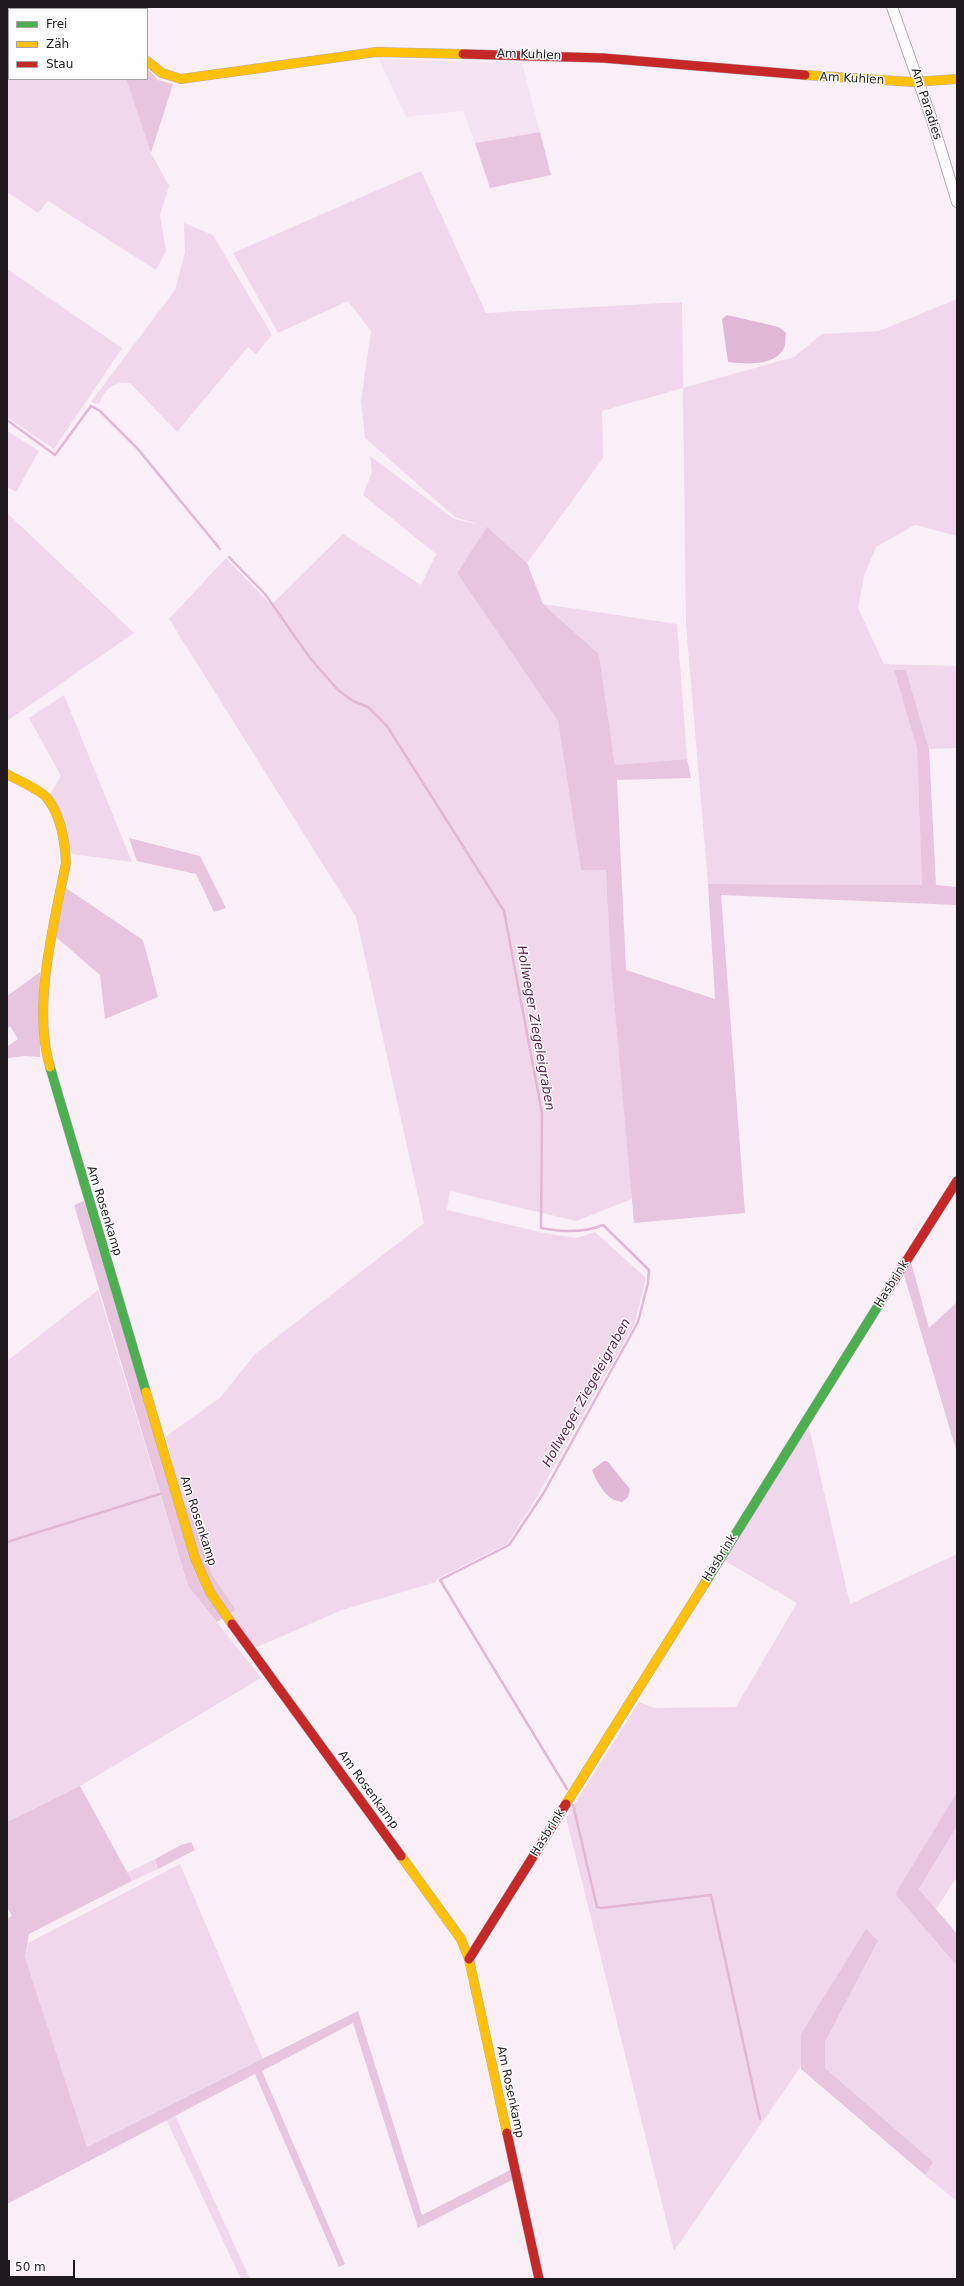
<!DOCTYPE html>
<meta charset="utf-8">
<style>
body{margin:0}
#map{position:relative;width:964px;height:2286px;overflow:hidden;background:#faeff7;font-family:"DejaVu Sans",sans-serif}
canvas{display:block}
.frame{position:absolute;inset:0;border:8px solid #201a1f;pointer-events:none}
.legend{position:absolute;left:8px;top:8px;width:140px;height:72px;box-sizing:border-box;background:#fefefe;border:1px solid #a5a3a5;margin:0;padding:5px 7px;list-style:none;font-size:12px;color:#201a1f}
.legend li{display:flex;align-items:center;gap:8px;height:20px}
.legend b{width:20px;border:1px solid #a5a3a5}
.scale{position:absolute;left:8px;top:2260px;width:67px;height:18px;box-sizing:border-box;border:2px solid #201a1f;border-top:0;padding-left:5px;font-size:12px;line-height:14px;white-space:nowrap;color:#201a1f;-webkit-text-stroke:3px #fefefe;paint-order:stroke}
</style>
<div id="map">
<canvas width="964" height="2286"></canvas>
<div class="frame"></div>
<ul class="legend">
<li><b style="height:5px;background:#4caf50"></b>Frei</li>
<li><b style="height:5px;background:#ffc107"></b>Zäh</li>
<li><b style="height:5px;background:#c62828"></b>Stau</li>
</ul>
<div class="scale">50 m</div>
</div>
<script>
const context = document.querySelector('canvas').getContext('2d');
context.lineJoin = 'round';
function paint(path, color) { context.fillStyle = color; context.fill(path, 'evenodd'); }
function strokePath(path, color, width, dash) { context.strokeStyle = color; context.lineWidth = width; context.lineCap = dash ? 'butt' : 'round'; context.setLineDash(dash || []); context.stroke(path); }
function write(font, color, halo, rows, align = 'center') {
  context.font = font + ' "DejaVu Sans",sans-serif'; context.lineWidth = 3; context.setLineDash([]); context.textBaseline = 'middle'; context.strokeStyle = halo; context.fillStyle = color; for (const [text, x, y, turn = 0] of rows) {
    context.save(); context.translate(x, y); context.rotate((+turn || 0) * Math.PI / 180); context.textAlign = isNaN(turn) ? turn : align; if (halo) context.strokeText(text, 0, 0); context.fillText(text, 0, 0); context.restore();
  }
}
paint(new Path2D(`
 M379 59 522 63 540 132 475 143 463 111 406 117Z`), '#f6e3f1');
paint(new Path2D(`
 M9 68V79H126L151 153 169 186 160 215 166 251 156 270 48 201 38 213 7 192V71Z
 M421 171 486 313 682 302 683 388 794 357 822 334 879 331 957 299V536L915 525 876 547 864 576 858 608 884 664 957 666V748L929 749 906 670H894L917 749 922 885 708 884 686 625 683 388 602 411 603 458 527 563 487 528 457 573 558 721 581 870H606L632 1199 576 1221 450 1191 447 1210 544 1233 576 1238 595 1232 646 1278 635 1323 538 1495 507 1544 437 1579 436 1582 342 1610 255 1648 229 1615 236 1610 212 1575 192 1510 182 1505 166 1436 220 1398 255 1354 424 1223 356 917 169 619 226 558 271 605 343 534 421 585 436 554 363 495 372 472 370 456 454 519 480 525 455 517 365 438 361 401 371 331 348 301 278 333 233 253Z
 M184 223 213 235 272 335 256 354 248 347 177 432 130 383C113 381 105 389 99 404L91 402 175 290 185 252Z
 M7 269 122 348 54 449 7 417Z
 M7 431 39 451 16 492 7 487Z
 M7 513 134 633 7 721Z
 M543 604 677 624 687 759 615 765 599 654Z
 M64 695 132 862 72 854 50 794 61 776 29 718Z
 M98 1290 188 1586 261 1678 80 1786 7 1822V1361Z
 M808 1423 850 1604 957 1554V1792L895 1894 957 1966V2197L955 2200 925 2175 932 2162 825 2068V2042L878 1941 801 2034V2066L674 2251 566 1818 639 1702 655 1708 736 1707 797 1603 725 1561Z
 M957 1826V1877L936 1909 919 1889Z
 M155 1859 158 1869 132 1881 126 1873Z
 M180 1864 263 2059 87 2147 25 1957 28 1943Z
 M175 2115 250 2279H241L166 2119Z`), '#f1d7eb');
paint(new Path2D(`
 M147 68 158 80 173 84 151 153 126 79H147Z
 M540 132 551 175 490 188 475 143Z
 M487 527 527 563 543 604 599 654 615 765 687 759 691 778 617 780 626 970 715 999 708 884 922 885 917 749 894 670H906L929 749 936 885 957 887V905L721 895 745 1213 634 1223 611 965 606 870H581L558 721 457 573Z
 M129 838 200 856 226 908 214 912 196 874 137 861Z
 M66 888 143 940 158 997 105 1019 100 975 56 937Z
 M40 972V1057L26 1056 7 1058V1047L18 1039 10 1026 7 1029V996Z
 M84 1201 175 1502 192 1510 212 1575 236 1610 217 1622 188 1586 74 1205Z
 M911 1262 929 1328 957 1302V1453L904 1275Z
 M80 1786 132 1881 29 1934 25 1957 87 2147 358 2011 422 2215 510 2170 514 2179 418 2228 353 2023 262 2071 345 2264 339 2267 255 2074 7 2204V1919L12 1916 7 1907V1822Z
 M957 1792V1826L919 1889 957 1934V1966L895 1894Z
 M191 1842 195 1850 158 1869 155 1859 181 1845Z
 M866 1929 878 1941 825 2042V2068L933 2162 925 2175 801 2069V2034Z`), '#e7c5df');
paint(new Path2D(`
 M727 315 779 327 786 333C785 337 786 344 784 348 774 367 744 364 728 362L722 319Z
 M604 1461H607L630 1489 628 1497 622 1502C607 1501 597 1483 592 1470Z`), '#e0b8d6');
strokePath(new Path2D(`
 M7 420 55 455 91 406 100 411 137 448 220 549
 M229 557 265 594 310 658 338 690 353 701 368 707 387 726 504 911 542 1113 541 1228C561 1232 584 1233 603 1225L649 1270 648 1283 638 1322 543 1494 509 1545 440 1580 567 1789
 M7 1542 160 1494
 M573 1805 597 1907 602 1908 711 1895 760 2119`), '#e0b8d6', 2.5);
const street = new Path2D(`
 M110 7 111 9
 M892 7 932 120 957 202`);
const fast = new Path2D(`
 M50 1067 146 1392
 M705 1583 888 1290`);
const slow = new Path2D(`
 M147 61 162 73 181 79 376 52 463 54
 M805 75 913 82 957 79
 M7 774C17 780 41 790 47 798 61 815 65 842 66 863 54 924 32 1006 50 1067
 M146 1392 195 1558 210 1592 232 1624
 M566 1804 705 1583
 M401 1856 461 1939 469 1959 507 2133`);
const jam = new Path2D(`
 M463 54 603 58 805 75
 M888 1290 957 1181
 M232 1624 401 1856
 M469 1959 566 1804
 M507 2133 539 2279`);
strokePath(street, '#b3abb1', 12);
strokePath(fast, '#b3abb1', 10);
strokePath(slow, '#b3abb1', 10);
strokePath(jam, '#b3abb1', 10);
strokePath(street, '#fefdfe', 10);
strokePath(fast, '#4caf50', 9);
strokePath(slow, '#ffc107', 9);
strokePath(jam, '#c62828', 9);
write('12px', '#201a1f', '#fefefe', [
 ["Am Kuhlen",529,55,2],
 ["Am Kuhlen",852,79,3],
 ["Am Paradies",926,104,72],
 ["Am Rosenkamp",104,1211,73],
 ["Hasbrink",892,1284,-58],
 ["Am Rosenkamp",198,1521,72],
 ["Hasbrink",720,1558,-58],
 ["Am Rosenkamp",368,1790,54],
 ["Hasbrink",548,1833,-58],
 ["Am Rosenkamp",510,2092,78]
]);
write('italic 13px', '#5c1e52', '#fefefe', [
 ["Hollweger Ziegeleigraben",535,1028,80],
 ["Hollweger Ziegeleigraben",587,1393,-61]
]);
</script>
